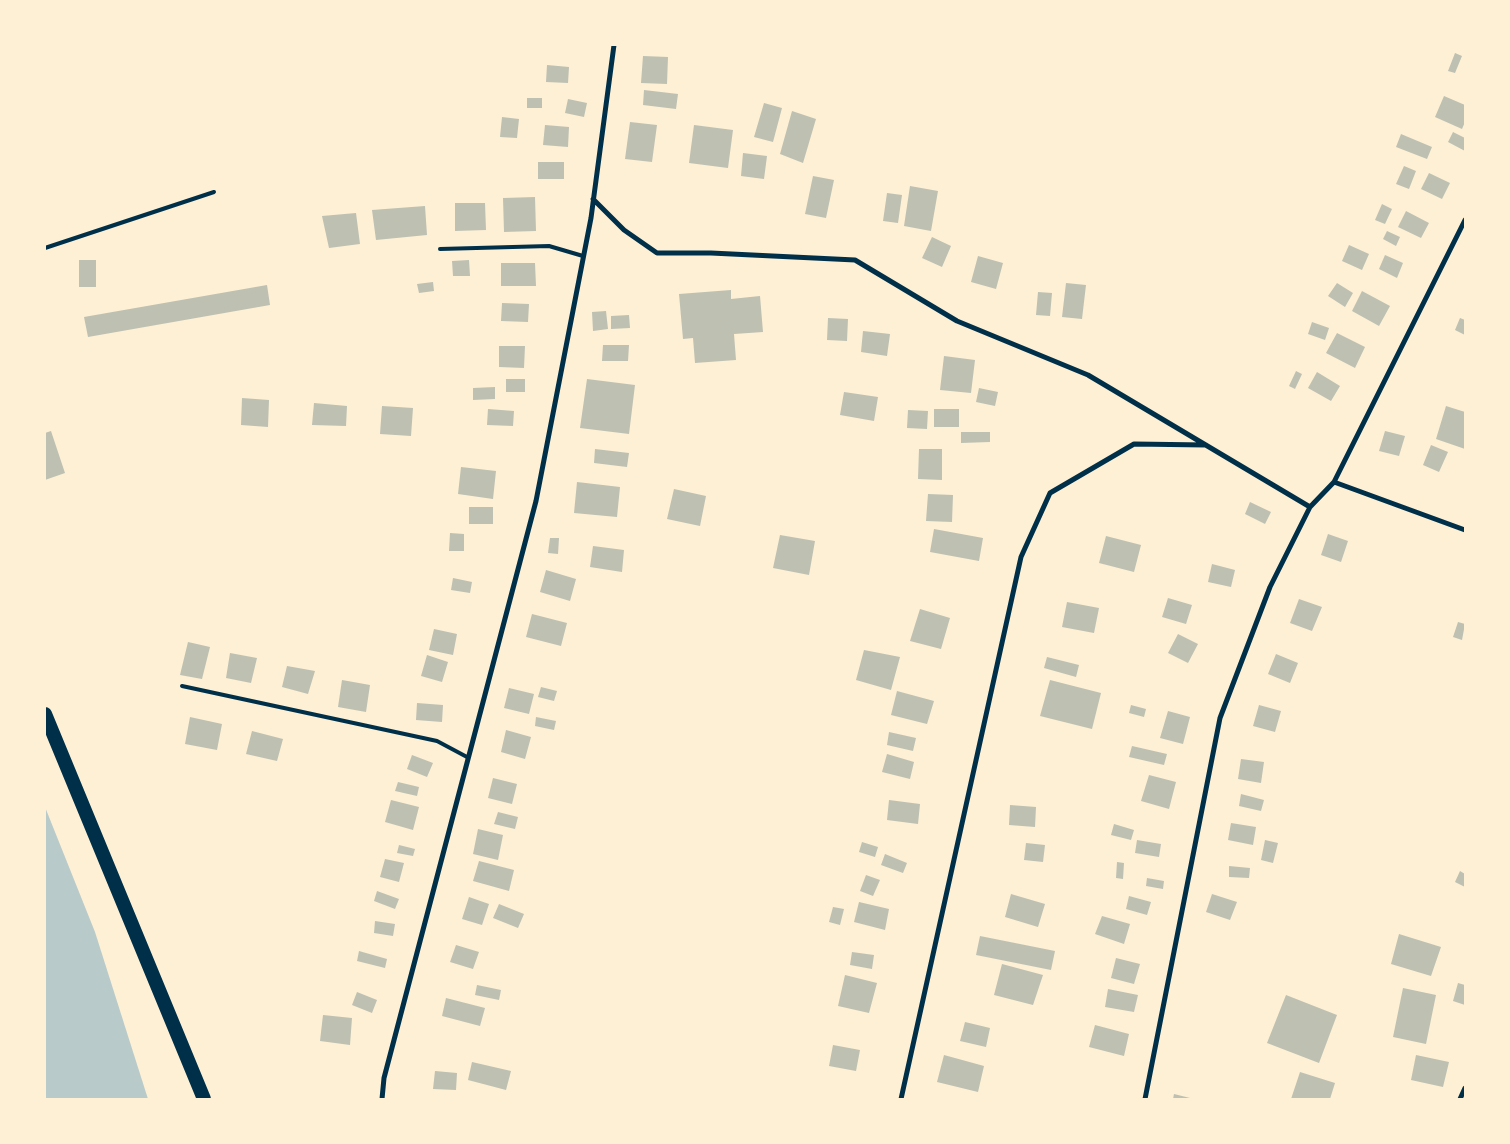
<!DOCTYPE html>
<style>
body{margin:0}
#map{position:relative;width:1510px;height:1144px;overflow:hidden;background:#fdf0d5;font-family:"Source Serif 4",serif}
canvas{display:block}
.frame{position:absolute;inset:0;border:46px solid #fdf0d5;pointer-events:none}
</style>
<div id="map">
<canvas width="1510" height="1144"></canvas>
<div class="frame"></div>
</div>
<script>
const context = document.querySelector('canvas').getContext('2d');
context.lineJoin = 'round';
function paint(path, color) { context.fillStyle = color; context.fill(path, 'evenodd'); }
function strokePath(path, color, width, dash) { context.strokeStyle = color; context.lineWidth = width; context.lineCap = dash ? 'butt' : 'round'; context.setLineDash(dash || []); context.stroke(path); }
paint(new Path2D(`
 M45 807 95 932 148 1099H45Z`), '#b9caca');
paint(new Path2D(`
 M1455 53 1462 56 1455 73 1448 71Z
 M643 56 668 57 667 84 641 83Z
 M547 65 569 67 568 83 546 82Z
 M644 90 678 94 676 109 643 105Z
 M1444 96 1465 105V122L1462 129 1435 117Z
 M527 98H542V108H527Z
 M568 99 587 103 584 117 565 113Z
 M764 103 782 108 773 142 754 137Z
 M792 111 816 119 803 163 780 154Z
 M502 117 519 119 517 138 500 137Z
 M630 122 657 125 652 162 625 159Z
 M545 125 569 127 568 147 543 145Z
 M694 125 733 130 728 168 689 163Z
 M1453 132 1465 138V151L1448 142Z
 M1401 134 1432 147 1427 159 1396 147Z
 M743 153 767 156 764 179 741 176Z
 M538 162H564V179H538Z
 M1404 166 1416 171 1409 189 1396 184Z
 M1429 173 1450 183 1442 199 1421 189Z
 M813 176 834 180 826 218 805 214Z
 M910 186 938 191 931 231 904 226Z
 M887 193 902 195 898 223 883 221Z
 M535 197 536 231 504 232 503 198Z
 M455 203H485L486 230 455 231Z
 M1382 204 1392 209 1385 224 1375 220Z
 M425 206 427 235 376 240 372 210Z
 M1406 211 1429 223 1421 238 1398 227Z
 M356 213 360 244 329 248 322 216Z
 M1387 231 1400 237 1396 246 1383 239Z
 M932 237 951 246 942 267 922 258Z
 M1349 245 1369 254 1362 270 1342 261Z
 M1385 255 1403 263 1397 278 1379 269Z
 M978 256 1003 263 996 289 971 282Z
 M79 260H96V287H79Z
 M469 260 470 276H453L452 261Z
 M501 263H535L536 286H501Z
 M433 282 434 291 419 293 417 284Z
 M1066 283 1086 285 1082 319 1062 317Z
 M1337 283 1353 293 1345 307 1328 296Z
 M267 285 270 305 88 337 84 317Z
 M731 290V299L760 296 763 332 734 334 736 360 695 363 693 338 683 339 679 294Z
 M1362 291 1390 306 1379 326 1352 311Z
 M1038 292 1052 293 1050 316 1036 315Z
 M502 303 529 304 528 322 501 321Z
 M606 311 608 329 593 331 592 312Z
 M629 315 630 328 611 329V316Z
 M828 318 848 319 847 341 827 340Z
 M1460 318 1465 320V335L1455 330Z
 M1312 322 1329 328 1325 340 1308 334Z
 M863 331 890 334 887 356 861 352Z
 M1337 333 1365 347 1355 368 1326 353Z
 M603 345H629L628 361H602Z
 M499 346H525L524 368 499 367Z
 M944 356 975 360 971 393 940 390Z
 M1296 371 1302 374 1295 389 1289 386Z
 M1317 372 1340 386 1331 401 1308 388Z
 M506 379H525V392H506Z
 M587 379 635 385 629 434 580 428Z
 M495 387V399L473 400V388Z
 M979 388 998 392 995 406 976 402Z
 M844 392 878 397 874 421 840 415Z
 M242 398 269 400 268 427 241 425Z
 M314 403 347 406 346 426 312 425Z
 M382 406 413 408 411 436 380 434Z
 M1446 406 1465 412V449L1436 439Z
 M488 409 514 411 513 426 487 425Z
 M934 409H959V427H934Z
 M908 410 928 411 927 429 907 428Z
 M51 431 65 473 45 480V433Z
 M1385 431 1405 436 1399 456 1379 451Z
 M961 432H990V442L961 443Z
 M1431 445 1448 452 1439 472 1423 465Z
 M595 449 629 453 627 467 594 463Z
 M919 449H942V480L918 479Z
 M461 467 496 471 493 499 458 494Z
 M577 482 620 487 617 517 574 513Z
 M674 489 706 496 700 526 667 519Z
 M928 494 953 495 952 522 926 521Z
 M1250 502 1271 512 1265 524 1245 514Z
 M469 507H493V524H469Z
 M934 529 983 538 979 561 930 552Z
 M450 533 464 534V551H449Z
 M1328 534 1348 541 1341 562 1321 555Z
 M780 535 815 541 809 575 773 568Z
 M1106 536 1141 545 1134 572 1099 563Z
 M550 538H559L558 554 548 553Z
 M593 546 624 550 622 572 590 567Z
 M1212 564 1235 570 1231 587 1208 582Z
 M546 570 576 579 570 601 540 592Z
 M453 578 472 582 470 593 451 590Z
 M1168 598 1192 605 1186 624 1162 617Z
 M1299 599 1322 607 1312 631 1290 623Z
 M1067 602 1099 608 1094 633 1062 627Z
 M920 609 950 618 941 649 910 641Z
 M532 614 567 623 561 646 526 637Z
 M1458 622 1465 624 1462 640 1453 637Z
 M434 629 457 634 453 655 429 650Z
 M1178 634 1198 644 1188 663 1168 653Z
 M188 642 210 647 202 679 180 675Z
 M864 650 900 657 891 690 856 680Z
 M230 653 257 658 251 683 226 678Z
 M1276 654 1298 663 1290 683 1268 674Z
 M427 655 448 662 442 682 421 676Z
 M1047 657 1079 665 1076 677 1044 668Z
 M287 666 315 671 308 694 282 687Z
 M342 680 370 685 366 712 338 707Z
 M1050 680 1101 693 1092 729 1040 716Z
 M541 687 557 691 554 701 538 697Z
 M509 688 534 694 529 714 504 708Z
 M897 691 934 701 927 724 891 715Z
 M417 703 443 705 442 722 416 720Z
 M1131 705 1146 709 1144 717 1129 713Z
 M1259 705 1281 711 1275 732 1253 726Z
 M1168 711 1190 717 1183 744 1160 738Z
 M190 717 222 724 217 750 185 744Z
 M536 717 556 721 554 730 535 726Z
 M506 730 531 737 525 759 501 752Z
 M252 731 283 739 277 761 246 754Z
 M889 732 916 738 913 751 887 745Z
 M1132 746 1167 754 1164 765 1129 757Z
 M887 754 914 762 910 779 882 772Z
 M412 755 433 763 427 777 407 769Z
 M1241 759 1264 762 1261 783 1238 779Z
 M1149 775 1176 782 1169 809 1141 801Z
 M493 778 517 784 512 804 488 798Z
 M398 782 419 787 417 796 395 791Z
 M1241 794 1264 800 1261 811 1239 806Z
 M391 800 419 807 413 830 385 822Z
 M889 800 920 804 918 824 887 820Z
 M1010 805 1036 807 1035 827 1009 825Z
 M498 812 518 817 515 829 494 824Z
 M1231 823 1256 827 1253 845 1228 840Z
 M1114 824 1134 830 1131 840 1111 835Z
 M478 829 503 835 498 860 473 854Z
 M1137 840 1161 844 1159 857 1135 853Z
 M1265 840 1278 843 1273 863 1261 860Z
 M862 842 878 847 875 857 859 852Z
 M1026 843 1045 845 1043 862 1024 860Z
 M399 845 415 849 413 856 397 853Z
 M885 854 907 863 903 873 881 865Z
 M385 859 404 863 399 882 380 877Z
 M479 861 514 870 509 891 473 881Z
 M1117 862 1124 863 1123 879 1116 878Z
 M1229 866 1250 868 1249 878 1229 877Z
 M1460 871 1465 874V887L1455 882Z
 M866 875 880 880 873 896 860 891Z
 M1147 878 1164 881 1163 889 1146 886Z
 M377 891 399 899 395 909 374 901Z
 M1011 894 1045 904 1038 927 1005 917Z
 M1212 894 1237 902 1230 920 1206 912Z
 M1129 896 1151 902 1147 915 1126 909Z
 M469 897 489 904 482 925 462 919Z
 M859 902 889 909 885 930 854 922Z
 M499 904 524 914 518 928 493 918Z
 M833 907 844 909 840 925 829 922Z
 M1102 916 1130 924 1124 944 1095 934Z
 M375 921 395 924 393 936 374 933Z
 M1399 934 1441 947 1431 976 1391 964Z
 M980 936 1055 951 1051 970 976 955Z
 M456 945 479 952 473 969 450 962Z
 M359 951 387 959 385 968 357 961Z
 M852 952 874 955 872 969 850 965Z
 M1116 958 1140 964 1134 984 1111 978Z
 M1002 964 1043 975 1033 1005 994 995Z
 M845 975 877 983 869 1013 838 1006Z
 M1458 983 1465 985V1005L1453 1001Z
 M477 985 501 990 499 1000 475 995Z
 M1403 988 1436 995 1426 1044 1393 1037Z
 M1108 989 1138 995 1134 1012 1105 1007Z
 M357 992 377 1000 372 1013 352 1005Z
 M1286 995 1337 1015 1319 1063 1267 1043Z
 M446 998 485 1008 480 1026 442 1016Z
 M323 1015 352 1018 350 1045 320 1041Z
 M965 1022 990 1028 986 1047 960 1041Z
 M1095 1025 1129 1034 1124 1056 1089 1047Z
 M833 1045 860 1050 856 1071 829 1066Z
 M944 1055 984 1066 978 1092 937 1082Z
 M1416 1055 1449 1062 1443 1087 1411 1080Z
 M472 1062 511 1071 506 1090 468 1080Z
 M435 1071 457 1073 456 1090 433 1089Z
 M1300 1072 1335 1083 1330 1099H1291Z
 M1174 1094 1190 1098V1099H1173Z`), '#bec0b2');
strokePath(new Path2D(`
 M45 248 214 192
 M440 249 549 246 583 256
 M182 686 437 741 467 757`), '#003049', 4);
strokePath(new Path2D(`
 M593 199 624 230 657 253H711L855 260 957 321 1088 375 1310 507
 M1334 482 1465 530
 M382 1099 384 1078 536 501 591 218 614 45
 M901 1099 1021 557 1050 493 1134 444 1206 445
 M1145 1099 1220 718 1270 587 1310 507 1334 482 1465 220
 M1460 1099 1465 1088`), '#003049', 5);
strokePath(new Path2D(`
 M45 714 204 1099`), '#003049', 14);
</script>
